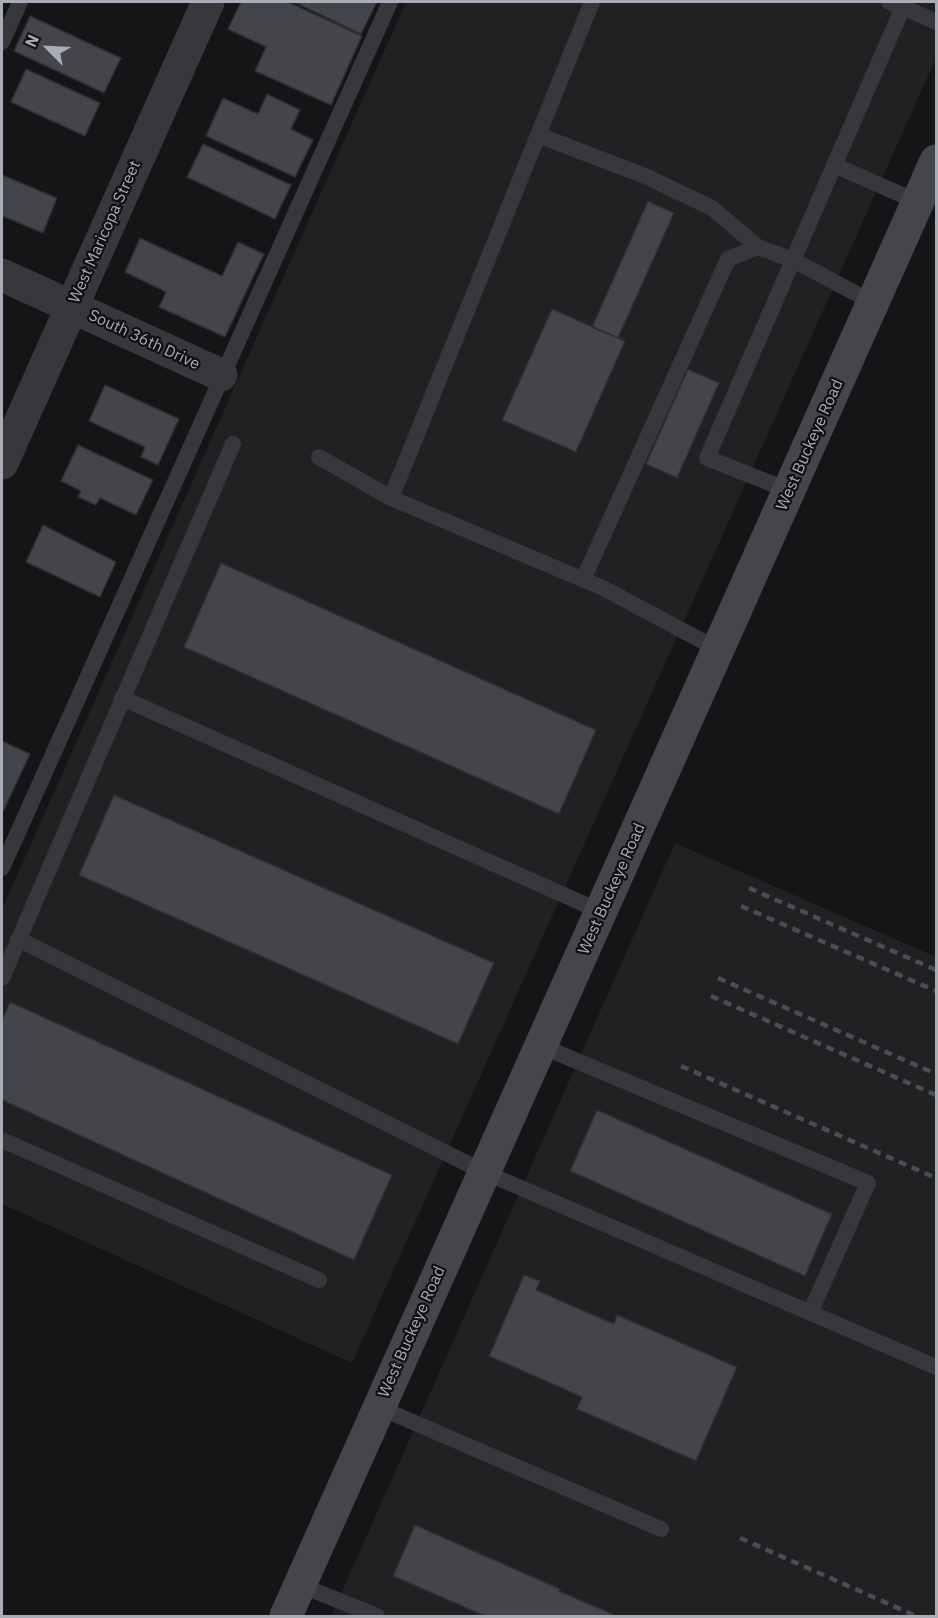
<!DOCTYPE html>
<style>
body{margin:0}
#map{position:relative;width:938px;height:1618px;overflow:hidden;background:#151517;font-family:"IBM Plex Sans",sans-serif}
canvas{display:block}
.frame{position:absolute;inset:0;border:3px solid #a8acb6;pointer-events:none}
.north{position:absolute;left:18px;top:18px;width:60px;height:60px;-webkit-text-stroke:4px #101012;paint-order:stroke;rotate:294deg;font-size:16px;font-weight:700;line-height:24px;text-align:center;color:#a8acb6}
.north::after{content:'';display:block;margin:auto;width:21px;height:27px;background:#a8acb6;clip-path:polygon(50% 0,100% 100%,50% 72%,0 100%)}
</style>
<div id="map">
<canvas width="938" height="1618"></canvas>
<div class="frame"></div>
<div class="north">N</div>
</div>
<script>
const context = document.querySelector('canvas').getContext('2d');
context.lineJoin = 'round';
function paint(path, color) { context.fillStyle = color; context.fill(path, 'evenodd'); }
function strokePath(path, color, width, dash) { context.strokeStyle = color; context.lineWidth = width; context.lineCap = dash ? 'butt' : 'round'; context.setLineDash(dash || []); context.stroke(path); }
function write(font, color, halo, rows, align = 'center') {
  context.font = font + ' "IBM Plex Sans",sans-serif'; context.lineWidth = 4.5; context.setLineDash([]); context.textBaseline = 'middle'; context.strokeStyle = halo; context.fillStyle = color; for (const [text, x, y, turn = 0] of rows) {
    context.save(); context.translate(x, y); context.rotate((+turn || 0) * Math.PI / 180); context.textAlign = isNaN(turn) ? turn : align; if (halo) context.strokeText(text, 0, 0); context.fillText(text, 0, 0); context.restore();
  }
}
paint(new Path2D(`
 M406 2H936V58L352 1363 2 1204V909Z
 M675 843 936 957V1616H331Z`), '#212124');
const building = new Path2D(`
 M241 2H288L362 36 331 105 255 71 266 47 228 29Z
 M294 2H377L361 34Z
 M30 16 121 58 104 93 14 51Z
 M26 69 100 103 85 136 11 102Z
 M267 94 300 110 291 129 313 140 295 177 206 136 223 98 258 114Z
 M203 144 291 185 275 219 187 177Z
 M2 175 57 198 43 233 2 216Z
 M648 201 674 213 618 338 592 327Z
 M140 238 222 276 238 242 264 254 225 337 159 307 166 292 125 272Z
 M552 309 625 341 576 452 502 420Z
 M688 369 719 383 677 478 646 464Z
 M105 385 179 419 158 465 141 457 145 447 89 421Z
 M78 445 153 480 136 515 100 498 96 505 78 497 81 491 61 481Z
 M43 525 116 562 100 597 26 562Z
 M221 563 596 730 559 814 184 647Z
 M2 741 30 754 2 814Z
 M114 795 494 963 458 1044 79 875Z
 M10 1002 392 1175 354 1260 2 1100V1020Z
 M597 1110 832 1214 805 1276 570 1171Z
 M524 1275 540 1281 536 1290 614 1324 617 1315 737 1367 696 1461 577 1409 582 1397 489 1356Z
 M415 1525 560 1589 559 1591 617 1616H485L393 1576Z`);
paint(building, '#44454a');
strokePath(building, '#2f2f33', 1.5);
strokePath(new Path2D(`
 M592 2 391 498 603 588 719 650
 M903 7 936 22
 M2 42 20 2
 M538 135 645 176 712 208 758 247
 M834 165 918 202
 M319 457 391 498
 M790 491 707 458 903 7 889 2
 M583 580 728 259 758 247 793 260 874 303
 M122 698 602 912
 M2 868 390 2
 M18 939 484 1172 936 1367
 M2 978 233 444
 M541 1046 868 1183 810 1313
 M2 1140 319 1280
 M378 1407 661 1529
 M300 1585 377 1616`), '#37373c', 16);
strokePath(new Path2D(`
 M2 275 221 375
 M2 463 208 2`), '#37373c', 33);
strokePath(new Path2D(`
 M286 1616 936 161`), '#45464c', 33);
strokePath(new Path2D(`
 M749 888 936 970
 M741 906 936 991
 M718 978 936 1074
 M711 996 936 1095
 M681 1066 936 1178
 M740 1538 916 1616`), '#4c4d53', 4.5, [8, 6]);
write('16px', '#a8acb6', '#101012', [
 ["West Maricopa Street",105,232,-66],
 ["South 36th Drive",144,340,25],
 ["West Buckeye Road",810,445,-66],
 ["West Buckeye Road",612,889,-66],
 ["West Buckeye Road",412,1332,-66]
]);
</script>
